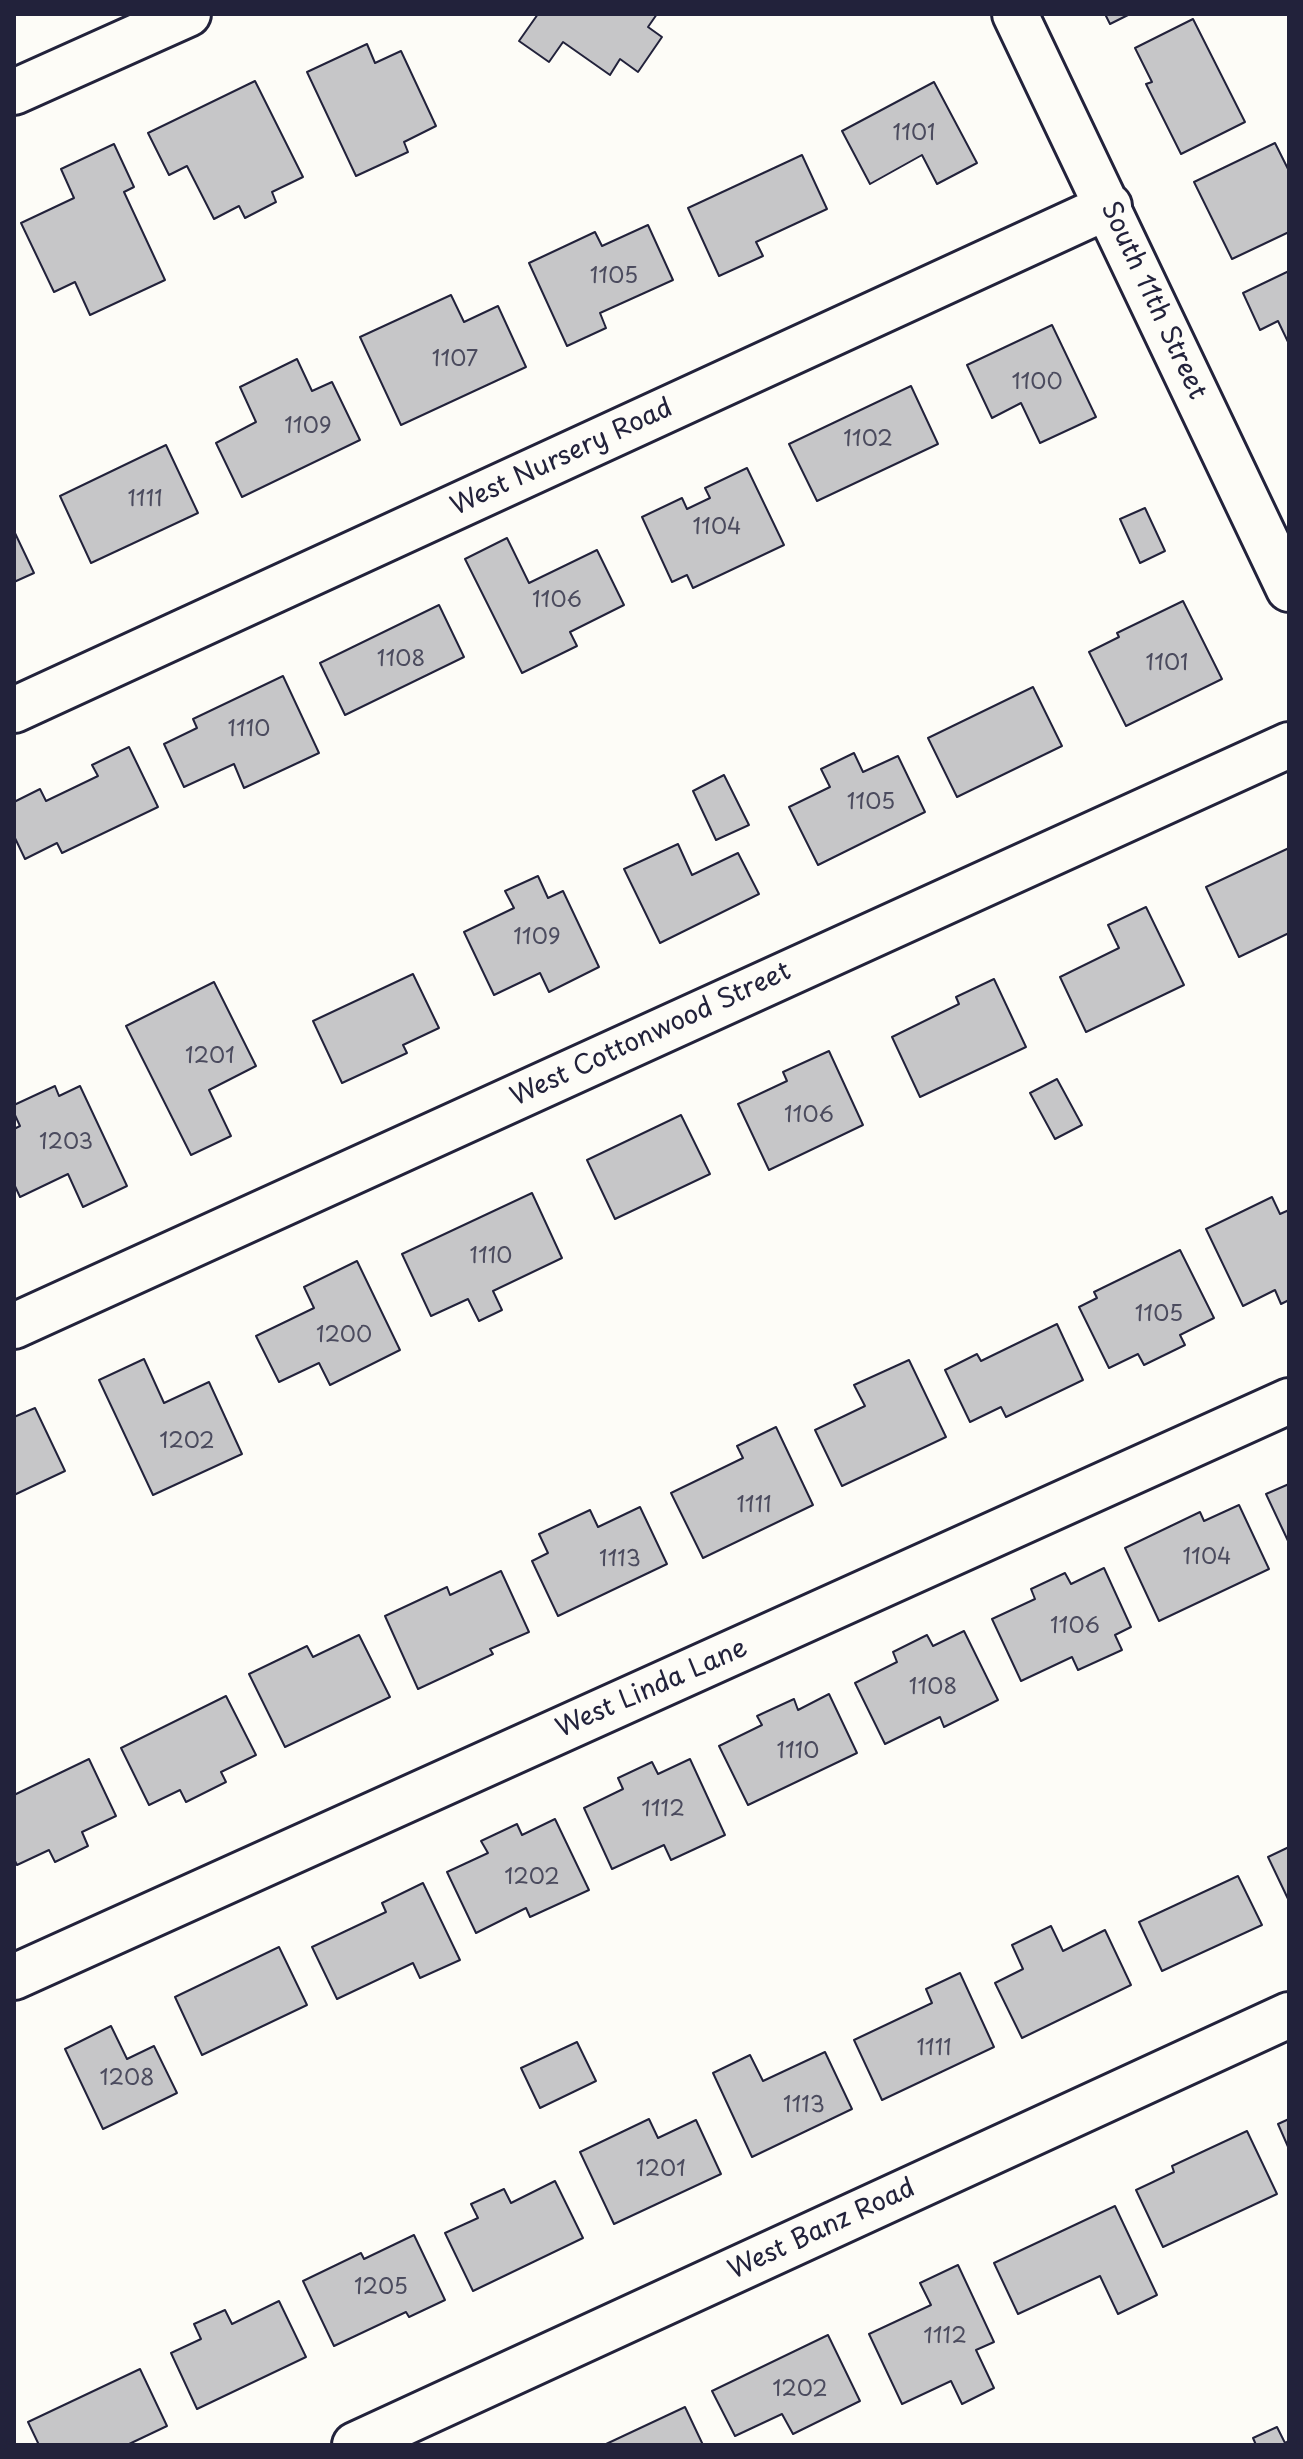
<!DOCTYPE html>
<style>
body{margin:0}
#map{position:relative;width:1303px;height:2459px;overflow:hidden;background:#fdfcf7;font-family:"Playpen Sans",sans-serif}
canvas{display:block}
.frame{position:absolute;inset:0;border:16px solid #22223b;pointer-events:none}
</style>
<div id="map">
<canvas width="1303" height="2459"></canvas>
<div class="frame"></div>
</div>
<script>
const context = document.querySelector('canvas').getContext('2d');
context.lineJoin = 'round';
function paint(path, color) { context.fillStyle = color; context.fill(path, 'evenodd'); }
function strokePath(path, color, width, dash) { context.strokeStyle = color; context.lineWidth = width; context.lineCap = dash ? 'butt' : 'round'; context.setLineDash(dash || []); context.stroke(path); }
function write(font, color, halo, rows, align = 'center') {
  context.font = font + ' "Playpen Sans",sans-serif'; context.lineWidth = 8; context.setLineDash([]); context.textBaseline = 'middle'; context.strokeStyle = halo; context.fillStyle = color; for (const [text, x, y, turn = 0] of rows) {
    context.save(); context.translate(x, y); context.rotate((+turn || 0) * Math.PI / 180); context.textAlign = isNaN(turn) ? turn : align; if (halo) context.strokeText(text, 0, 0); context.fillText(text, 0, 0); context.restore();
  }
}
const building = new Path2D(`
 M538 14H657L648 27 662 37 638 72 620 59 610 75 563 42 549 62 519 41Z
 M1105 14H1130L1110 24Z
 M1193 19 1245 122 1181 154 1146 84 1152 82 1135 48Z
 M367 44 375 63 401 51 436 126 404 142 408 152 356 176 307 72Z
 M255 81 303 177 272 192 276 202 245 218 239 206 214 219 187 166 169 175 148 133Z
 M934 82 977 163 937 184 922 155 870 184 842 131Z
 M1275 143 1289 171V232L1232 259 1194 182Z
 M114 144 134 187 124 192 165 280 90 315 75 282 54 292 21 223 74 198 61 169Z
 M802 155 827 209 756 242 763 256 719 276 688 208Z
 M648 225 673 280 600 313 606 328 567 346 529 263 595 232 602 246Z
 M1289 271V344L1278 321 1260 330 1243 293Z
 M451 295 464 322 498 306 526 367 401 425 360 337Z
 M1052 325 1096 417 1040 443 1021 403 992 418 967 365Z
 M297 359 312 391 332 382 360 440 242 497 216 443 256 422 240 387Z
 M911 386 938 444 817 501 789 444Z
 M166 445 198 513 91 563 60 496Z
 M747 468 784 545 693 588 687 575 672 582 642 517 682 498 687 509 710 498 705 488Z
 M1145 508 1165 551 1140 563 1120 519Z
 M14 531 34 573 14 582Z
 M507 538 529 583 597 550 624 605 570 632 577 646 522 673 465 559Z
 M1183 601 1222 679 1126 726 1089 652 1119 637 1117 633Z
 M439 605 464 657 345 715 320 663Z
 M283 676 319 753 244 788 234 764 184 787 164 744 197 728 193 719Z
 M1033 687 1062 746 957 797 928 738Z
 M129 747 158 807 62 853 57 843 25 859 14 836V802L40 789 46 801 98 776 92 765Z
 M854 753 863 772 898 756 925 812 818 865 789 807 830 787 821 769Z
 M724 775 749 825 716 840 693 791Z
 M678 844 692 875 738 853 759 894 660 943 624 869Z
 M1289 848V933L1239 957 1206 887Z
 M538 876 548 898 563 891 599 967 549 992 540 973 494 995 464 932 514 908 505 891Z
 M1146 907 1184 985 1086 1032 1060 977 1119 948 1108 925Z
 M413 974 439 1028 403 1045 407 1053 342 1083 313 1021Z
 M994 979 1026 1047 920 1097 892 1037 959 1004 956 997Z
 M214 982 256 1066 209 1090 231 1136 191 1155 126 1026Z
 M829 1051 863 1125 769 1170 738 1104 787 1081 783 1072Z
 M1057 1079 1082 1125 1055 1139 1030 1093Z
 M55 1086 59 1096 80 1086 127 1186 83 1207 68 1174 20 1197 14 1184V1129L20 1126 14 1113V1105Z
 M681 1115 710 1174 615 1219 587 1160Z
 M532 1193 562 1258 493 1291 502 1310 479 1321 468 1299 431 1316 402 1254Z
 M1272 1197 1280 1214 1289 1210V1300L1281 1304 1275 1290 1243 1306 1206 1229Z
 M1180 1250 1214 1318 1180 1335 1185 1345 1144 1365 1138 1354 1109 1368 1079 1307 1097 1298 1094 1292Z
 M357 1261 400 1350 330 1385 319 1363 279 1382 256 1336 314 1308 304 1287Z
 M1057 1324 1083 1380 1006 1417 1001 1407 970 1422 945 1370 977 1354 981 1361Z
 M144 1359 164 1403 209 1382 242 1454 153 1495 99 1380Z
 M909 1360 946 1437 842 1486 815 1430 865 1406 854 1385Z
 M35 1408 65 1471 14 1495V1417Z
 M776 1427 813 1505 703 1558 671 1493 743 1458 737 1446Z
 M1289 1484V1543L1266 1494Z
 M1239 1505 1269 1569 1159 1621 1125 1548 1200 1512 1204 1521Z
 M640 1507 667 1564 558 1616 532 1561 548 1553 539 1534 590 1510 598 1527Z
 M1104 1568 1131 1627 1115 1635 1122 1650 1078 1670 1072 1657 1021 1681 992 1619 1035 1599 1031 1589 1065 1573 1071 1584Z
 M501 1571 529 1632 490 1649 493 1654 418 1689 385 1616 447 1587 450 1595Z
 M964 1631 998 1700 944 1727 940 1717 885 1744 855 1683 897 1662 893 1652 927 1635 933 1646Z
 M359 1635 390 1697 285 1747 249 1674 307 1646 313 1657Z
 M829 1694 857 1753 748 1805 719 1746 762 1725 757 1716 794 1699 798 1710Z
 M226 1696 256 1755 221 1772 226 1782 186 1802 180 1790 149 1805 121 1748Z
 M89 1759 116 1816 82 1832 88 1846 55 1862 49 1850 17 1865 14 1859V1795Z
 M690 1759 725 1835 671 1860 664 1845 612 1869 584 1808 623 1789 618 1778 652 1762 658 1774Z
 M555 1819 589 1890 530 1917 526 1908 476 1933 447 1872 488 1853 481 1841 517 1824 522 1835Z
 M1289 1847V1901L1268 1857Z
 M1238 1876 1262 1925 1162 1971 1139 1922Z
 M423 1883 460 1960 420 1978 413 1963 337 1999 312 1947 386 1912 382 1903Z
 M1051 1926 1063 1951 1105 1930 1131 1985 1022 2038 995 1983 1023 1969 1012 1945Z
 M279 1947 307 2005 202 2055 175 1997Z
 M960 1973 994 2047 882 2100 854 2040 932 2003 926 1989Z
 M111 2026 127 2059 154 2046 177 2093 103 2129 65 2049Z
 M577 2042 596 2081 540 2108 521 2068Z
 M825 2052 852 2109 752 2157 713 2073 750 2055 763 2081Z
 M649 2119 658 2138 696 2120 721 2174 614 2224 580 2152Z
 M1289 2119V2149L1278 2124Z
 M1247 2131 1277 2194 1163 2247 1136 2190 1174 2172 1172 2166Z
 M555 2181 583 2238 473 2291 445 2233 478 2218 471 2204 504 2189 511 2203Z
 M1115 2206 1157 2295 1118 2314 1100 2276 1018 2314 994 2263Z
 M414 2235 445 2300 409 2317 406 2312 334 2346 303 2281 361 2253 364 2259Z
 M958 2265 994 2342 976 2350 994 2388 962 2404 951 2381 902 2404 869 2334 931 2305 920 2283Z
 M279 2301 306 2357 197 2409 171 2353 201 2339 194 2324 225 2310 232 2324Z
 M828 2335 860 2401 793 2434 782 2414 735 2436 712 2391Z
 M140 2369 167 2426 127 2445H39L28 2422Z
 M685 2407 703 2445H604Z
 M1277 2427 1285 2443 1289 2441V2445H1256L1253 2438Z`);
paint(building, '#c6c6c8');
strokePath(building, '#22223b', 2);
const minor = new Path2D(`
 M1015 14 1289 589
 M14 92 188 14
 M14 710 1109 206
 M14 1326 1289 745
 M14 1977 1289 1401
 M355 2445 1289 2015`);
strokePath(minor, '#22223b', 50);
strokePath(minor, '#fdfcf7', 44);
write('22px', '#4b4b5e', null, [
 ["1101",914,134],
 ["1105",614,277],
 ["1107",455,360],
 ["1100",1037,383],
 ["1109",308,427],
 ["1102",868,440],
 ["1111",145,500],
 ["1104",717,528],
 ["1106",557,601],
 ["1108",401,660],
 ["1101",1167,664],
 ["1110",249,730],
 ["1105",871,803],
 ["1109",537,938],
 ["1201",210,1057],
 ["1106",809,1116],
 ["1203",66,1143],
 ["1110",491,1257],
 ["1105",1159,1315],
 ["1200",344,1336],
 ["1202",187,1442],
 ["1111",754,1506],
 ["1104",1207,1558],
 ["1113",620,1560],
 ["1106",1075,1627],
 ["1108",933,1688],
 ["1110",798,1752],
 ["1112",663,1810],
 ["1202",532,1878],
 ["1111",934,2049],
 ["1208",127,2079],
 ["1113",804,2106],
 ["1201",661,2170],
 ["1205",381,2288],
 ["1112",945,2337],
 ["1202",800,2390]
]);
write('26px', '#22223b', '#fdfcf7', [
 ["South 11th Street",1153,301,65],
 ["West Nursery Road",562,458,-25],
 ["West Cottonwood Street",651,1035,-25],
 ["West Linda Lane",652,1689,-24],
 ["West Banz Road",822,2230,-25]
]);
</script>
